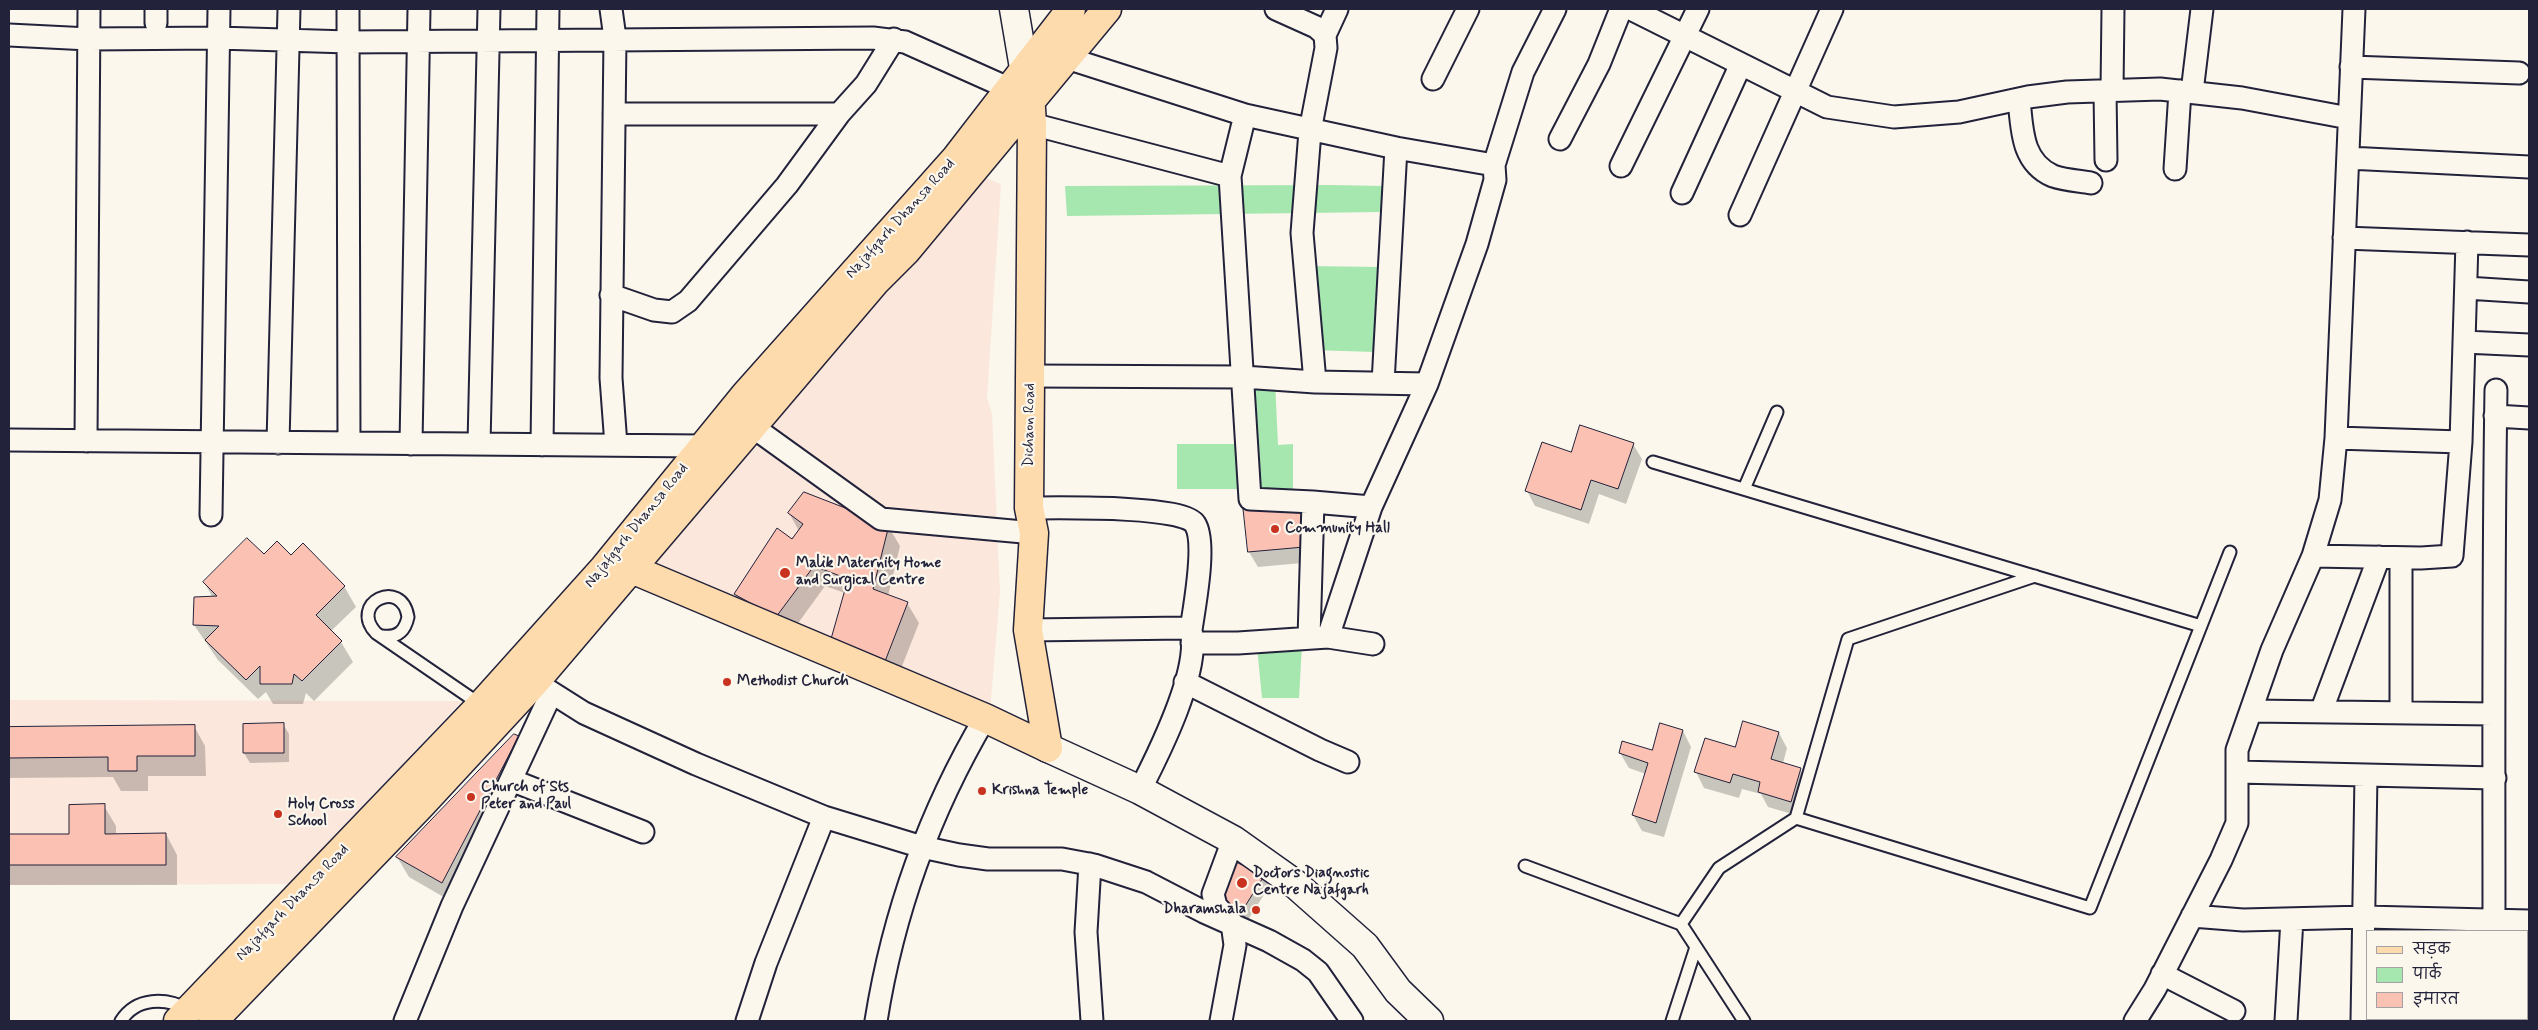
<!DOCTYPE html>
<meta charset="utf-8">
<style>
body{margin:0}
#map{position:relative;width:2538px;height:1030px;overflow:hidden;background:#fbf7ec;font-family:Mynerve,"Playpen Sans Deva",sans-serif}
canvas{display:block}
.frame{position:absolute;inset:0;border:10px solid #22223b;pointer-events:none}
.legend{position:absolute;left:2366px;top:930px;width:162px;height:90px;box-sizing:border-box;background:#fbf7ec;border:1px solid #a4a2a5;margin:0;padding:6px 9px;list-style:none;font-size:15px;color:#22223b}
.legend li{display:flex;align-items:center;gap:10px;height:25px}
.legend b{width:25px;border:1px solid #a4a2a5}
</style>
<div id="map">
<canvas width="2538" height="1030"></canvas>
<div class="frame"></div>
<ul class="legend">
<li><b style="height:6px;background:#fedbac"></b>सड़क</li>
<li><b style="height:14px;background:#a6e6af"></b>पार्क</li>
<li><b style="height:14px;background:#fbc1b3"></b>इमारत</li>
</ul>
</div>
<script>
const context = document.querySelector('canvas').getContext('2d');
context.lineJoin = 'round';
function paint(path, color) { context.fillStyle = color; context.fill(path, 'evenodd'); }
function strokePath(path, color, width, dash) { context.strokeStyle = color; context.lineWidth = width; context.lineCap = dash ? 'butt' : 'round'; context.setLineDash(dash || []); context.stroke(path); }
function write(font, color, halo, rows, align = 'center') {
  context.font = font + ' Mynerve,sans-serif'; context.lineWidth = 4.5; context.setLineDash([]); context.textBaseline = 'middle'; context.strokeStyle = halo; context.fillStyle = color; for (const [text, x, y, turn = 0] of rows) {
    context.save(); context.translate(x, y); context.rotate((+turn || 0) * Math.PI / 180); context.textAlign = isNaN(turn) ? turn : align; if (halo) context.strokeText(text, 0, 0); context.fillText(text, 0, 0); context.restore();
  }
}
paint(new Path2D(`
 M986 178 1001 184 987 398 992 414 1000 592 990 711 650 563Z
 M9 700 462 701 289 884 9 885Z`), '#fbe7db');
paint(new Path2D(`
 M1330 185 1385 186 1384 212 1067 216 1065 186Z
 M1307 266 1380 267 1375 352 1311 350Z
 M1275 381 1278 445 1293 444V495L1257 492 1250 382Z
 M1177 444H1239V489H1177Z
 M1302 645 1299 698H1262L1257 647Z`), '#a6e6af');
paint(new Path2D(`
 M1633 444 1642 459 1626 504 1599 494 1589 524 1535 506 1527 491 1572 453Z
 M1305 511 1313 562 1258 567 1249 552Z
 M789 513 888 526 900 546 888 596 907 603 919 623 895 684 845 593 825 586 788 637 747 615 735 595 799 531Z
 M264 556 291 557 344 586 356 607 331 631 341 642 353 662 314 701 306 693 303 704H273L266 692 258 699 218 660 194 625 213 598 204 582Z
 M283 724 289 734V762L250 763 244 753Z
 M1661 725 1683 731 1691 747 1664 837 1642 831 1633 815 1646 774 1629 768 1620 753 1653 752Z
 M194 726 205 746 206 776H148V791H121L113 777 9 778V728Z
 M1779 733 1787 748 1783 763 1800 769 1809 784 1799 816 1768 807 1761 794 1742 789 1739 798 1704 788 1696 772 1736 749Z
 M515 736 518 737 530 758 454 903 409 877 397 857Z
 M104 806 116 826V835L166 834 177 855V885H9V835H70Z
 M1263 877 1269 887 1242 929 1216 900Z`), '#0003');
const building = new Path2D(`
 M1580 425 1634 443 1618 489 1591 480 1581 510 1525 491 1542 442 1571 452Z
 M804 492 889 525 873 589 908 602 884 664 829 646 848 579 814 566 776 617 734 594 777 528 792 539 803 524 788 513Z
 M1243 505 1306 510 1304 547 1248 552Z
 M247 538 264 554 277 541 291 555 303 543 345 586 316 615 342 641 302 681 294 674 292 684H260V666L246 680 205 640 219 626 193 625 194 597 217 596 203 582Z
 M1743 721 1779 732 1771 759 1801 768 1791 802 1758 792 1760 782 1733 774 1730 783 1694 772 1705 738 1735 747Z
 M284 723V753H243V724Z
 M1660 723 1683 730 1656 823 1632 815 1648 763 1619 753 1622 741 1652 750Z
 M195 725V756H137V771H108V757L9 758V727Z
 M514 734 519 736 442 883 396 857Z
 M105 804V834L166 833V865H9V834H69V805Z
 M1230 859 1264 876 1237 919 1215 900Z`);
paint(building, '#fbc1b3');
strokePath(building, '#22223b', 1);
const lane = new Path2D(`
 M1653 462 2201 626
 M1744 489 1777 412
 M382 636C398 638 405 631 408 617 402 577 348 603 376 633L481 705
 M1796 818 2090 908 2230 552
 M1525 866 1681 924
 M1696 947 1744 1021
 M121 1021C136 997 166 997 189 1010
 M1672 1021 1696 947 1681 924 1719 868 1796 818 1848 639 2035 576`);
const street = new Path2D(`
 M156 9V23
 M348 9 349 443
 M611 9 615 38 611 378 616 445
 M1276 9 1316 27 1325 35 1326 48 1310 131 1302 233 1315 382
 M1631 9 1827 107 1894 117 1959 112 2028 97 2067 92 2160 89 2242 98 2349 118
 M9 35 89 39 218 38 348 42 873 38 905 42 1008 88
 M1325 35 1337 9
 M1067 58 1245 115 1396 148 1494 165 1495 180 1477 244 1427 384 1371 507 1328 637
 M2351 67 2519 73
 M1433 79 1468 9
 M2112 90 2113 9
 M2105 91 2106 160
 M2192 92 2202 9
 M2019 99C2022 128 2021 162 2053 176 2064 180 2079 181 2091 183
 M614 114H839
 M1245 115 1230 176 1250 499 1313 502
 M1032 124 1230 176
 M1560 139 1599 64 1621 9
 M2348 158 2529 167
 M1494 165 1523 72 1555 9
 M1621 166 1698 9
 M2175 169 2180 91
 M1682 193 1741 64
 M1740 215 1832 9
 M2344 238 2529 245
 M2466 288 2529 292
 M611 295 654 310 672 312 688 301 787 185 839 114 866 84 894 39
 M2464 342 2529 345
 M1030 376 1243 377 1315 382 1427 384
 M1383 383 1396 148
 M2495 416 2529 418
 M753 427 881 519 1034 533
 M2336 438 2461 442
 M9 440 702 446
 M86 441 89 9
 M278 443 289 9
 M411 444 419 9
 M479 444 489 9
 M542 445 548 9
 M1029 508C1054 508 1184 505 1195 524 1207 543 1194 608 1191 630
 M211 515 219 9
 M2313 556 2421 558 2452 556 2461 442 2467 242
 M2401 558V713
 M1028 630 1185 628 1191 630C1201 670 1159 753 1140 790
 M1309 638 1313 502 1371 507
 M1192 643H1238L1328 637 1373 644
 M535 682 584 713 696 764 824 817 922 847 959 855 988 859H1062L1094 865 1146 882 1204 912 1269 941 1303 960 1318 972 1352 1021
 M1185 682 1320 750 1348 762
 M2251 711 2493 714
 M2321 712 2379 557
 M2237 772 2495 778
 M511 780 643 832
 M1090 864 1086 932 1092 1021
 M2192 916 2243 920 2365 917 2529 921
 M2494 931C2494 751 2493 571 2496 390
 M2162 974 2234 1011
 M2494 1019V1021
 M405 1021 452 906 551 694
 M747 1021 766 963 824 817
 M876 1021C893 914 930 811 985 718
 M1221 1021 1235 945 1232 923 1216 906 1213 894 1233 840
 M2135 1021 2155 989 2221 860 2237 823V750L2272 650 2313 556 2330 500 2336 438 2354 9
 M2286 1021 2292 919
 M2362 1021 2366 775`);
const secondary = new Path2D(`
 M1014 9 1024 68
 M1048 748 1140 790 1233 840 1295 884 1365 946 1398 991 1429 1021`);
const primary = new Path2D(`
 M1030 94 1032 124 1029 508 1034 533 1028 630 1048 748
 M615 562 985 718 1048 748
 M178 1021 481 705 604 568 745 395 956 158 1071 9
 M213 1021 422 804 535 682 876 281 906 251 1107 9`);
strokePath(lane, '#22223b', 15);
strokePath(street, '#22223b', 25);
strokePath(secondary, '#22223b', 31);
strokePath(primary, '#22223b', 31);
strokePath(lane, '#fbf7ec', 11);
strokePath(street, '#fbf7ec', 21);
strokePath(secondary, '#fbf7ec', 28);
strokePath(primary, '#fedbac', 28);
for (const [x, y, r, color] of [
 [1275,529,5,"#c8321e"],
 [785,573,6,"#c8321e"],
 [727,682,5,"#c8321e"],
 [982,791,5,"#c8321e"],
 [471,797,5,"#c8321e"],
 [278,814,5,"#c8321e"],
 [1242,883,6,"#c8321e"],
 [1256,910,5,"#c8321e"]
]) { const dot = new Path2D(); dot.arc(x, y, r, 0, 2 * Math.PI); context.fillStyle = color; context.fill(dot); strokePath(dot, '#fbf7ec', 2); }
write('15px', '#22223b', '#fbf7ec', [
 ["Najafgarh Dhansa Road",901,219,-48],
 ["Dichaon Road",1030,425,-89],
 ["Najafgarh Dhansa Road",637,526,-51],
 ["Najafgarh Dhansa Road",293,903,-46]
]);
write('bold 15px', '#22223b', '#fbf7ec', [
 ["Community Hall",1285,529],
 ["Malik Maternity Home",796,564],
 ["and Surgical Centre",796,581],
 ["Methodist Church",737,682],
 ["Church of Sts",481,788],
 ["Peter and Paul",481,805],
 ["Krishna Temple",992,791],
 ["Holy Cross",288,805],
 ["School",288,822],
 ["Doctors Diagnostic",1253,874],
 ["Centre Najafgarh",1253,891],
 ["Dharamshala",1246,910,"right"]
], 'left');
</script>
